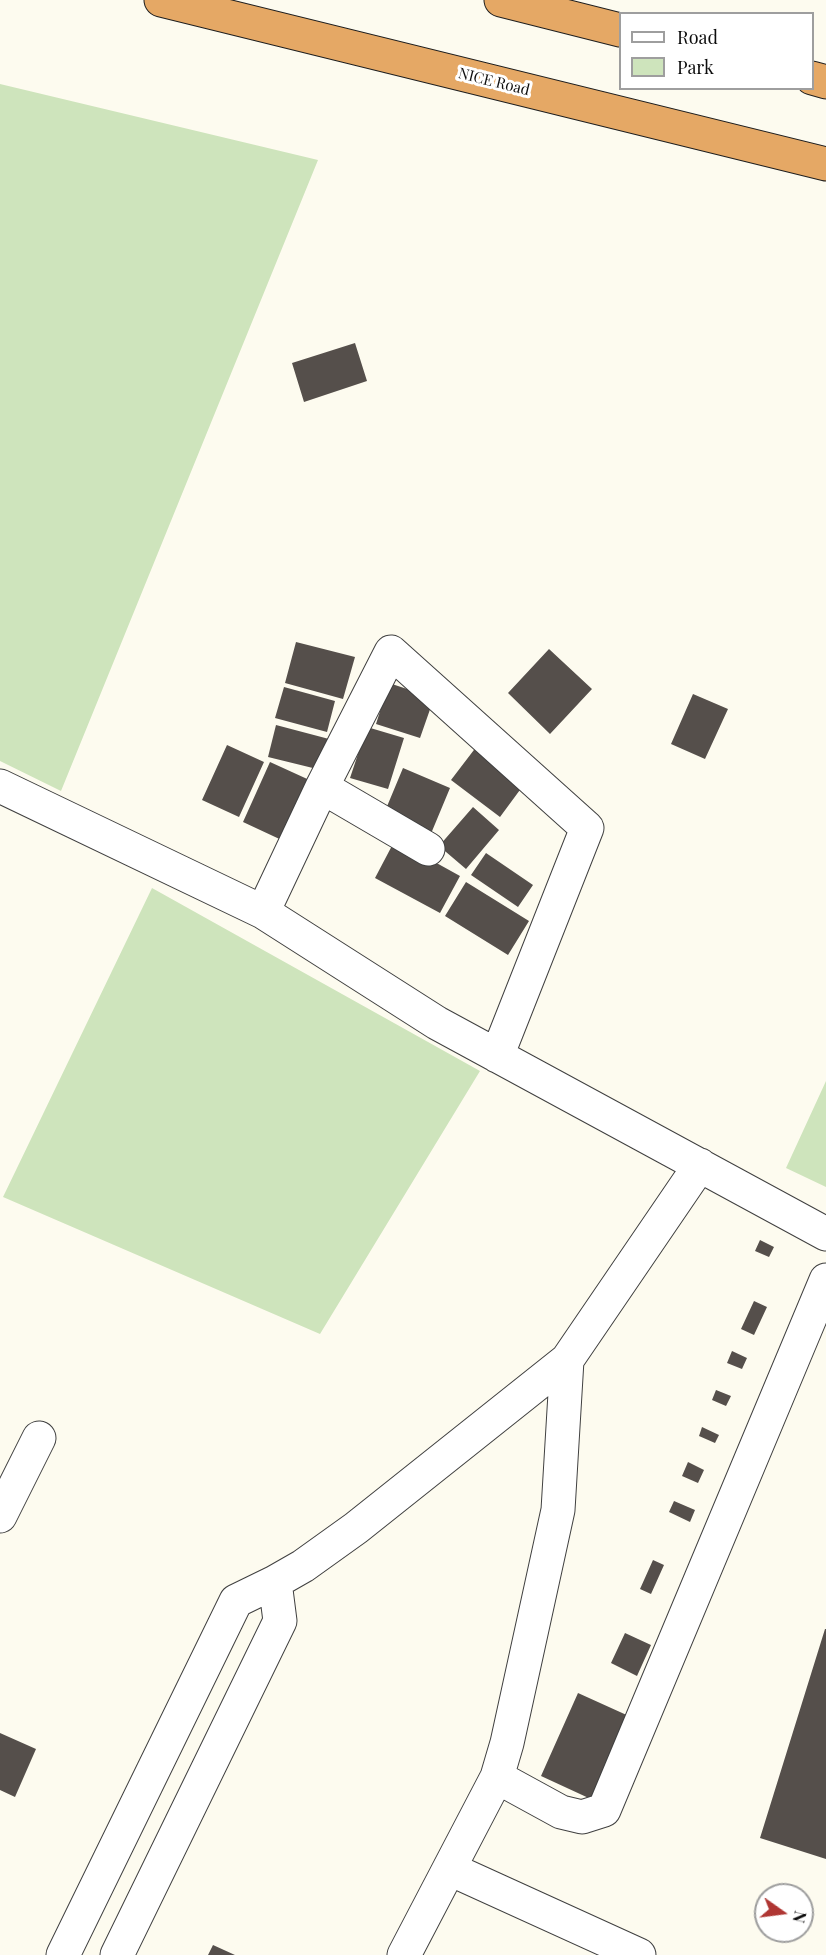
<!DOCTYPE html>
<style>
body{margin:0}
#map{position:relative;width:826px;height:1955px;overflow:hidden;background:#fdfbef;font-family:"Playfair Display",serif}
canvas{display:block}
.legend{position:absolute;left:619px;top:12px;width:195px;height:78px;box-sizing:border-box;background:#fff;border:2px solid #9e9e9e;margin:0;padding:8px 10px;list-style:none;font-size:18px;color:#0d0d0d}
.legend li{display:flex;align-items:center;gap:12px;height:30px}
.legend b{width:30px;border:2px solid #9e9e9e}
.north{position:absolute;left:754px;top:1883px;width:60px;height:60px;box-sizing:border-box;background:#fff;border:2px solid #9e9e9e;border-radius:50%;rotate:104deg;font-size:16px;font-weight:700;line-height:24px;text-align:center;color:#0d0d0d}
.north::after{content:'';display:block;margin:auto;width:21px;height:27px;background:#af3633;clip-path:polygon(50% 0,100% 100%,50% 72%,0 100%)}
</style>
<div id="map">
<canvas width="826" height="1955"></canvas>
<ul class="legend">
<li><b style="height:8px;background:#fff"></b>Road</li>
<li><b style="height:16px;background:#cee4bc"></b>Park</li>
</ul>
<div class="north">N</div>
</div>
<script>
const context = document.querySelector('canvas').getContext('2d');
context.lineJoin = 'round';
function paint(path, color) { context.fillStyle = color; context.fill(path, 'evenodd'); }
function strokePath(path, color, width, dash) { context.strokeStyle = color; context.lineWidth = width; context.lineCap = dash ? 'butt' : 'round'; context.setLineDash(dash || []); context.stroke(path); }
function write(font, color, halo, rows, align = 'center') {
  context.font = font + ' "Playfair Display",serif'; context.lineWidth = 6; context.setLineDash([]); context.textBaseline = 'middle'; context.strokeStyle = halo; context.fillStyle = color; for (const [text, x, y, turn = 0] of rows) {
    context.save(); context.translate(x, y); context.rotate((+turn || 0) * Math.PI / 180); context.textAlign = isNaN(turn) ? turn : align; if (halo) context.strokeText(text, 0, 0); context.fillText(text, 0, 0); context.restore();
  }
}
paint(new Path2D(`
 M0 84 318 160 61 791 0 761Z
 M152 888 480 1071 320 1334 3 1197Z
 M826 1081V1187L786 1168Z`), '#cee4bc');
paint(new Path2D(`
 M355 343 367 381 304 402 292 363Z
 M296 642 355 657 343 699 285 683Z
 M549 649 592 689 550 734 508 693Z
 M389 683 434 698 420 738 376 724Z
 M284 687 335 701 327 732 275 718Z
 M693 694 728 709 705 759 671 744Z
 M276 725 329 739 321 770 268 757Z
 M367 727 404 738 388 789 350 778Z
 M480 742 528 779 500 817 451 780Z
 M227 745 264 762 239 817 202 800Z
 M270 762 316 783 288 843 243 822Z
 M403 768 450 788 430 836 383 816Z
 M473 807 499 830 466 869 439 846Z
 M395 840 460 876 440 913 375 878Z
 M486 853 533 885 518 907 471 875Z
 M466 882 529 921 508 955 445 916Z
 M760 1240 774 1247 769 1257 755 1251Z
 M754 1301 767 1307 754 1335 741 1329Z
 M732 1351 747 1358 742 1369 727 1363Z
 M716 1390 731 1396 726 1406 712 1400Z
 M702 1427 719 1435 715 1443 699 1436Z
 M688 1462 704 1470 698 1483 682 1476Z
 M674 1501 695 1510 690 1522 669 1512Z
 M653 1560 664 1565 651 1594 640 1589Z
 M825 1629H826V1859L760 1838Z
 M625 1633 651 1645 637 1676 611 1663Z
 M578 1693 631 1717 593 1800 541 1776Z
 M0 1733 36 1749 15 1797 0 1790Z
 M213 1945 235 1955H208Z`), '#554f4b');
const minor = new Path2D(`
 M0 786 263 912 437 1023 826 1234
 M322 787 428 849
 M263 912 322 787 391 652 587 828 497 1056
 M0 1516 39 1438
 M497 1777 561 1812 582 1817 604 1810 826 1280
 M450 1869 639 1955
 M63 1955 236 1601 275 1582 303 1566 356 1528 567 1360 700 1165
 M117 1955 280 1621 275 1582
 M404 1955 497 1777 507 1743 558 1510 567 1360`);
const highway = new Path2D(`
 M161 0 826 164
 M501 0 620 30
 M812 78 826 82`);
strokePath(minor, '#404040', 35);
strokePath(highway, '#1e1e1e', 35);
strokePath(minor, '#fff', 33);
strokePath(highway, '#e5a865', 33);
write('15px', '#0d0d0d', '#fff', [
 ["NICE Road",494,82,14]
]);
</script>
